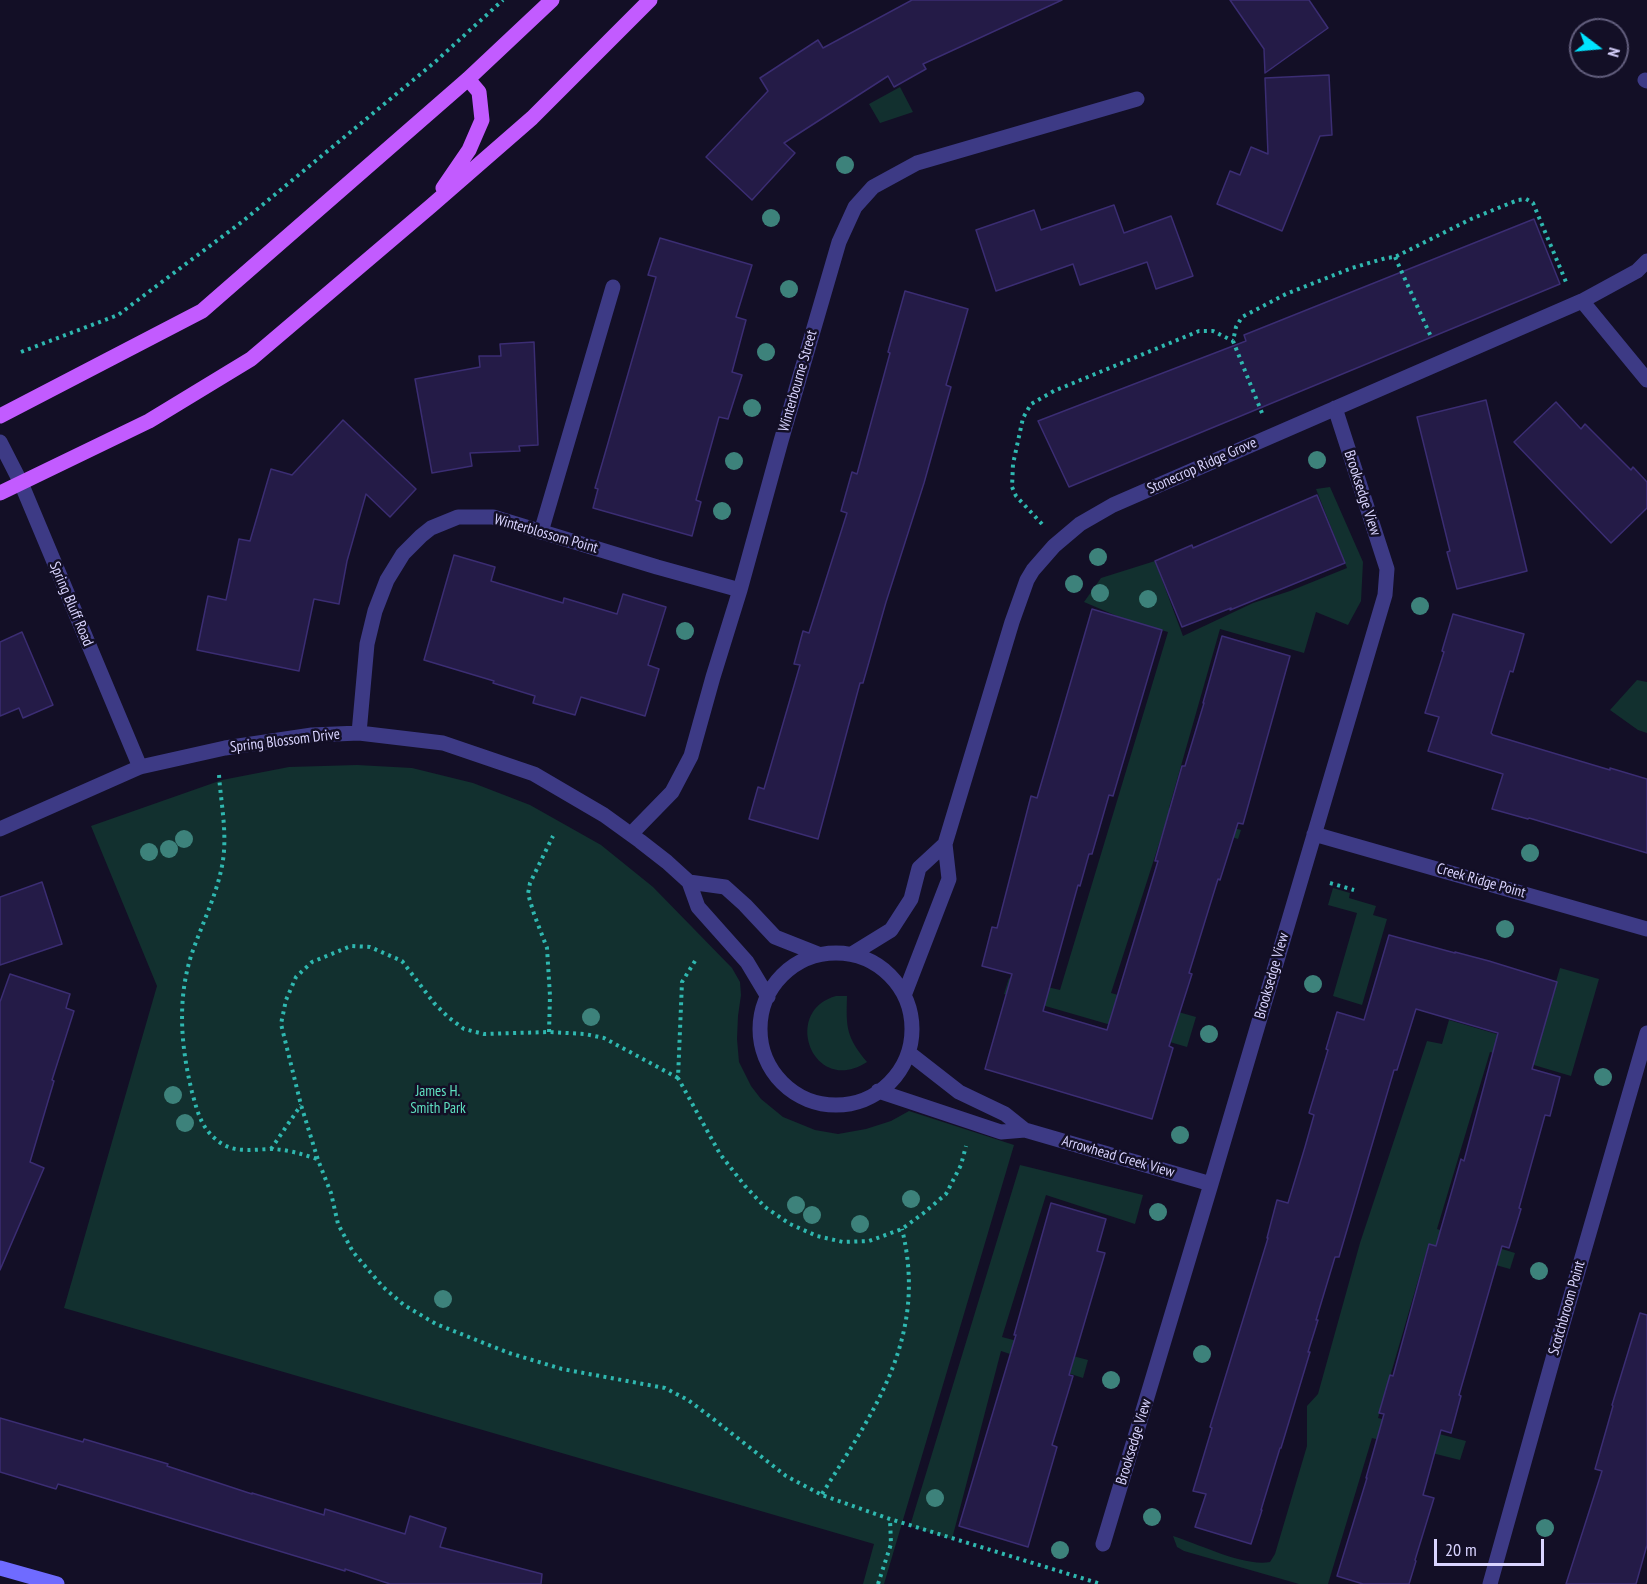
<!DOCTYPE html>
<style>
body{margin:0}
#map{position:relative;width:1647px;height:1584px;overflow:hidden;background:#130f26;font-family:"PT Sans Narrow",sans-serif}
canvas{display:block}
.north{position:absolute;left:1569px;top:18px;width:60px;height:60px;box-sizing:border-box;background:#130f26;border:2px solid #625e7d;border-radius:50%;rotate:106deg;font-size:16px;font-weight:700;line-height:24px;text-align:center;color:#d9d4ff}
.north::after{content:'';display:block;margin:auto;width:21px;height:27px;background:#00e5ff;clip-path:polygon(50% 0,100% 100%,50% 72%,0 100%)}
.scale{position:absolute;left:1434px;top:1539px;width:110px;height:27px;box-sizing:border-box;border:3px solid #d9d4ff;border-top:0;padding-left:8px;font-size:18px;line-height:21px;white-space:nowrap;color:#d9d4ff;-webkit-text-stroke:4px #130f26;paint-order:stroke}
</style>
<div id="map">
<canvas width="1647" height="1584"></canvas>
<div class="north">N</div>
<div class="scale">20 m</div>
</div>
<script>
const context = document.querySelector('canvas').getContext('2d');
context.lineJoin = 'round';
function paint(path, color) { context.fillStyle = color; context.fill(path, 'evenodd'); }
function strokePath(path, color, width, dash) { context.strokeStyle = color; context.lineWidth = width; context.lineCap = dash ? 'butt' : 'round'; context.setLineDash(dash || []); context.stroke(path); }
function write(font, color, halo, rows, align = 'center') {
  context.font = font + ' "PT Sans Narrow",sans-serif'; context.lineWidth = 5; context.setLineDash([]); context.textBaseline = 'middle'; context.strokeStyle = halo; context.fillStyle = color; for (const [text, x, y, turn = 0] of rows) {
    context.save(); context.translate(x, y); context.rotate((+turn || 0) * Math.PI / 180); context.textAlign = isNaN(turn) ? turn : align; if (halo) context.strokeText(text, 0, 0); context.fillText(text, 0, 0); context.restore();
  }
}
paint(new Path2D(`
 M900 87 913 112 880 123 869 104Z
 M1330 487 1363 562 1361 601 1348 625 1316 612 1304 653 1220 629 1169 808 1241 830 1238 839 1168 816 1111 993 1196 1017 1187 1047 1004 994 1009 978 1060 990 1168 632 1124 619 1084 602 1101 578 1155 561 1183 636 1253 603 1290 591 1347 568 1316 489Z
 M1637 680 1647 682V733L1638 730 1610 710Z
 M357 765 412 768 473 783 530 805 601 845 653 887 732 968 740 982 741 995 738 1016 737 1039 739 1062 751 1086 761 1099 783 1117 815 1130 838 1134 866 1129 891 1121 909 1111 1014 1145 884 1584H863L874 1544 64 1308 157 986 91 826 222 780 289 767Z
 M1333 888 1350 893 1349 898 1376 906 1373 915 1387 919 1362 1005 1333 996 1357 913 1328 905Z
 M1560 968 1599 979 1571 1076 1490 1052 1437 1229 1515 1253 1510 1269 1428 1246 1378 1418 1466 1441 1460 1460 1372 1438 1328 1584H1299L1184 1551 1177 1547 1173 1536C1199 1544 1244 1567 1270 1562L1275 1554 1307 1446V1406L1318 1394 1360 1243 1427 1041 1442 1044 1449 1020 1537 1046Z
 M836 996H847C846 1027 846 1037 867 1062 813 1097 781 1011 836 996Z
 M1020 1165 1143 1195 1135 1224 1046 1195 1002 1337 1088 1360 1083 1378 1001 1351 952 1539 910 1526Z`), '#12302f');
const building = new Path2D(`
 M912 0H1062L923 64 926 69 894 87 888 76 784 143 795 153 752 200 706 157 768 91 760 78 818 40 823 48Z
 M1230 0H1309L1328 28 1265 73 1264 49Z
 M1329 75 1332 135 1320 136 1282 231 1217 204 1230 171 1240 175 1251 147 1268 154 1265 78Z
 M1114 205 1124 233 1171 216 1193 276 1156 289 1147 262 1080 285 1073 264 996 291 976 230 1034 210 1041 230Z
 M1534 219 1560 284 1069 487 1038 421 1246 341 1244 335Z
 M660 238 752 265 736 317 746 320 732 372 742 375 728 419 719 417 696 500 701 502 692 536 593 508 598 489 595 488 656 277 648 275Z
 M905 291 968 309 946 385 951 387 924 483 886 602 863 683H860L818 839 749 819 758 787 764 789 800 665 794 664 803 631 809 633 847 513 841 511 852 472 857 474 890 353 888 352Z
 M534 342 538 445 519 446 520 451 470 453 472 466 432 473 415 379 480 367 479 356H501L500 344Z
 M1486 400 1527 571 1457 589 1447 552 1450 551 1417 417Z
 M1556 402 1581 429 1585 424 1631 470 1633 467 1647 482V508L1611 543 1514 442Z
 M343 420 416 489 390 517 366 494 347 561 339 604 314 599 299 671 197 650 208 596 226 600 239 539 250 541 271 469 292 475Z
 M1317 495 1345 563 1230 610 1231 608 1182 627 1155 561 1192 545 1193 548Z
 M454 555 495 567 491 581 563 603 564 598 617 614 623 594 666 607 648 665 659 669 645 716 581 697 575 715 533 703 535 696 493 683 494 681 424 660Z
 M1092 609 1162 630 1113 796 1109 795 1092 854H1089L1080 886 1078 885 1043 1011 1107 1030 1158 861H1155L1182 766H1185L1204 703H1203L1222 636 1290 656 1243 824 1238 823 1220 880 1218 879 1189 973 1192 974 1169 1046 1173 1048 1152 1119 985 1069 1012 974 982 966 992 927 997 928 1031 796 1037 798Z
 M1453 614 1524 634 1513 672 1510 671 1491 733 1493 735 1610 770V768L1647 779V853L1529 818 1528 819 1492 809 1503 774 1428 751 1439 717 1425 713 1444 652 1442 651Z
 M22 632 53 705 23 718 19 708 0 716V642Z
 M42 882 62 944 0 965V897Z
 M1389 935 1455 953V952L1489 961 1557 982 1532 1069 1560 1077 1550 1116 1545 1115 1519 1208 1521 1209 1509 1248 1502 1246 1459 1395 1461 1396 1451 1433 1441 1430 1423 1495 1434 1498 1415 1560 1416 1561 1409 1584H1363L1337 1576 1367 1478H1366L1384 1414 1379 1413 1390 1375 1393 1376 1429 1244 1436 1246 1461 1159 1464 1161 1498 1033 1416 1009 1397 1070H1394L1339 1257H1335L1316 1320H1318L1308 1352H1310L1281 1448H1280L1261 1510H1262L1251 1544 1195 1527 1206 1494 1193 1491 1212 1428 1210 1427 1268 1238H1267L1277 1200 1288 1203 1305 1147 1314 1115 1309 1113 1328 1050 1326 1049 1337 1012 1364 1020Z
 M10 974 70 994 66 1008 74 1011 52 1080 54 1081 30 1162 44 1168 0 1270V1002Z
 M1051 1203 1106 1219 1097 1251 1105 1253 1069 1375 1073 1376 1052 1445 1057 1447 1028 1547 959 1526 1016 1335H1014Z
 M1640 1313 1647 1315V1545L1636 1584H1566L1602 1471 1595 1469 1613 1406 1612 1405Z
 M0 1418 83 1442 84 1439 168 1464 167 1466 252 1494V1493L324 1515 325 1509 405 1534 410 1516 446 1528 440 1547 542 1574 541 1584H390L345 1569V1571L58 1484 56 1489 0 1472Z`);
paint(building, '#241b47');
strokePath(building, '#3b2d73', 1.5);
strokePath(new Path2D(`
 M1395 257 1432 339
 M21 352 118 315 243 221 435 62 503 0
 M1262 413 1233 341 1236 327 1242 317 1286 294 1352 268 1386 258 1395 257 1471 219 1518 200 1526 199 1533 203 1566 282
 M1042 524 1016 496 1012 487 1013 464 1023 418 1031 404 1054 391 1199 331H1213L1233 341
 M219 775C221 805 228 835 222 866 216 897 201 926 191 956 177 1001 181 1047 192 1092 198 1114 202 1132 224 1145 239 1153 256 1149 273 1149 289 1150 302 1154 317 1159
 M1330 883 1354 890
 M695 961 682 982 678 1078 720 1154 745 1186 765 1207 790 1224 817 1236 843 1242 869 1241 902 1229 925 1212 946 1194 961 1165 966 1146
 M549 1032 550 996 547 948 534 914 528 894 530 883 553 836
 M678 1078 604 1038 585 1034 549 1032 484 1034 464 1029 448 1017 434 1003 402 961 370 947 351 946 312 962 296 977 286 1000 281 1024 301 1105 318 1160 331 1193 338 1224 353 1252 383 1287 404 1305 436 1324 509 1353 562 1369 665 1388 688 1400 712 1418 786 1476 822 1495 890 1519 1101 1584
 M271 1149 301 1105
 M822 1494C876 1408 928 1336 902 1229
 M878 1584 891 1544 890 1519`), '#2fb8b0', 4, [3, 4.5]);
strokePath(new Path2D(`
 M541 532 613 287`), '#3d3a85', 15);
strokePath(new Path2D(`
 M1645 80 1647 81
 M1582 301 1647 380
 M0 442 21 483 140 767
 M359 733 367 644 375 611 387 580 403 554 421 536 431 528 458 517H493L657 567 740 590
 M0 829 140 767 225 748 312 735 359 733 443 743 534 774 604 815 640 841 667 862 689 882 698 907 747 962 768 997
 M631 834 672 792 691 756 713 677 740 590 781 441 839 242 855 207 873 187 917 163 1137 99
 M1314 834 1647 929
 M689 882 725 887 745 905 775 937 818 954
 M760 1029a76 76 0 1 1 152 0a76 76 0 1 1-152 0Z
 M852 954 891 930 911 899 919 868 945 844
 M905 993 949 879 945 844 1012 622 1027 580 1033 570 1054 546 1080 524 1113 505 1582 301 1637 271 1647 261
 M909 1053 959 1092 1005 1114 1025 1130
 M878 1091 1001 1132 1025 1130 1211 1184
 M1103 1544 1211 1184 1385 595 1387 569 1335 408
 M1490 1584 1559 1337 1647 1033`), '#3d3a85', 15);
strokePath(new Path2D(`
 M0 1568 57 1584`), '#6f6bff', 15);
strokePath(new Path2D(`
 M443 188 469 150 482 120 479 92 468 79
 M0 416 202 311 468 79 552 0
 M0 493 149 421 251 359 431 206 532 118 650 0`), '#c25bff', 15);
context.fillStyle = '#3d827b';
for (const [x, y] of [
 [845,165],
 [771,218],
 [789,289],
 [766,352],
 [752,408],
 [1317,460],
 [734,461],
 [722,511],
 [1098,557],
 [1074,584],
 [1100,593],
 [1148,599],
 [1420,606],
 [685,631],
 [184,839],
 [169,849],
 [149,852],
 [1530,853],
 [1505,929],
 [1313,984],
 [591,1017],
 [1209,1034],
 [1603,1077],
 [173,1095],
 [185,1123],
 [1180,1135],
 [911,1199],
 [796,1205],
 [1158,1212],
 [812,1215],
 [860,1224],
 [1539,1271],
 [443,1299],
 [1202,1354],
 [1111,1380],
 [935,1498],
 [1152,1517],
 [1545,1528],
 [1060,1550]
]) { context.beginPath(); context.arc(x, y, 9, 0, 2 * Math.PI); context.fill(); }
write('15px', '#d9d4ff', '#130f26', [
 ["Winterbourne Street",798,381,-74],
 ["Stonecrop Ridge Grove",1202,466,-24],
 ["Brooksedge View",1362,493,72],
 ["Winterblossom Point",546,534,16],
 ["Spring Bluff Road",71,604,67],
 ["Spring Blossom Drive",285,741,-7],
 ["Creek Ridge Point",1481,881,16],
 ["Brooksedge View",1272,976,-74],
 ["Arrowhead Creek View",1118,1157,16],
 ["Scotchbroom Point",1567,1308,-74],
 ["Brooksedge View",1134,1442,-73]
]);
write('15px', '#5fe0c0', '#130f26', [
 ["James H.",438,1092],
 ["Smith Park",438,1109]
]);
</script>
